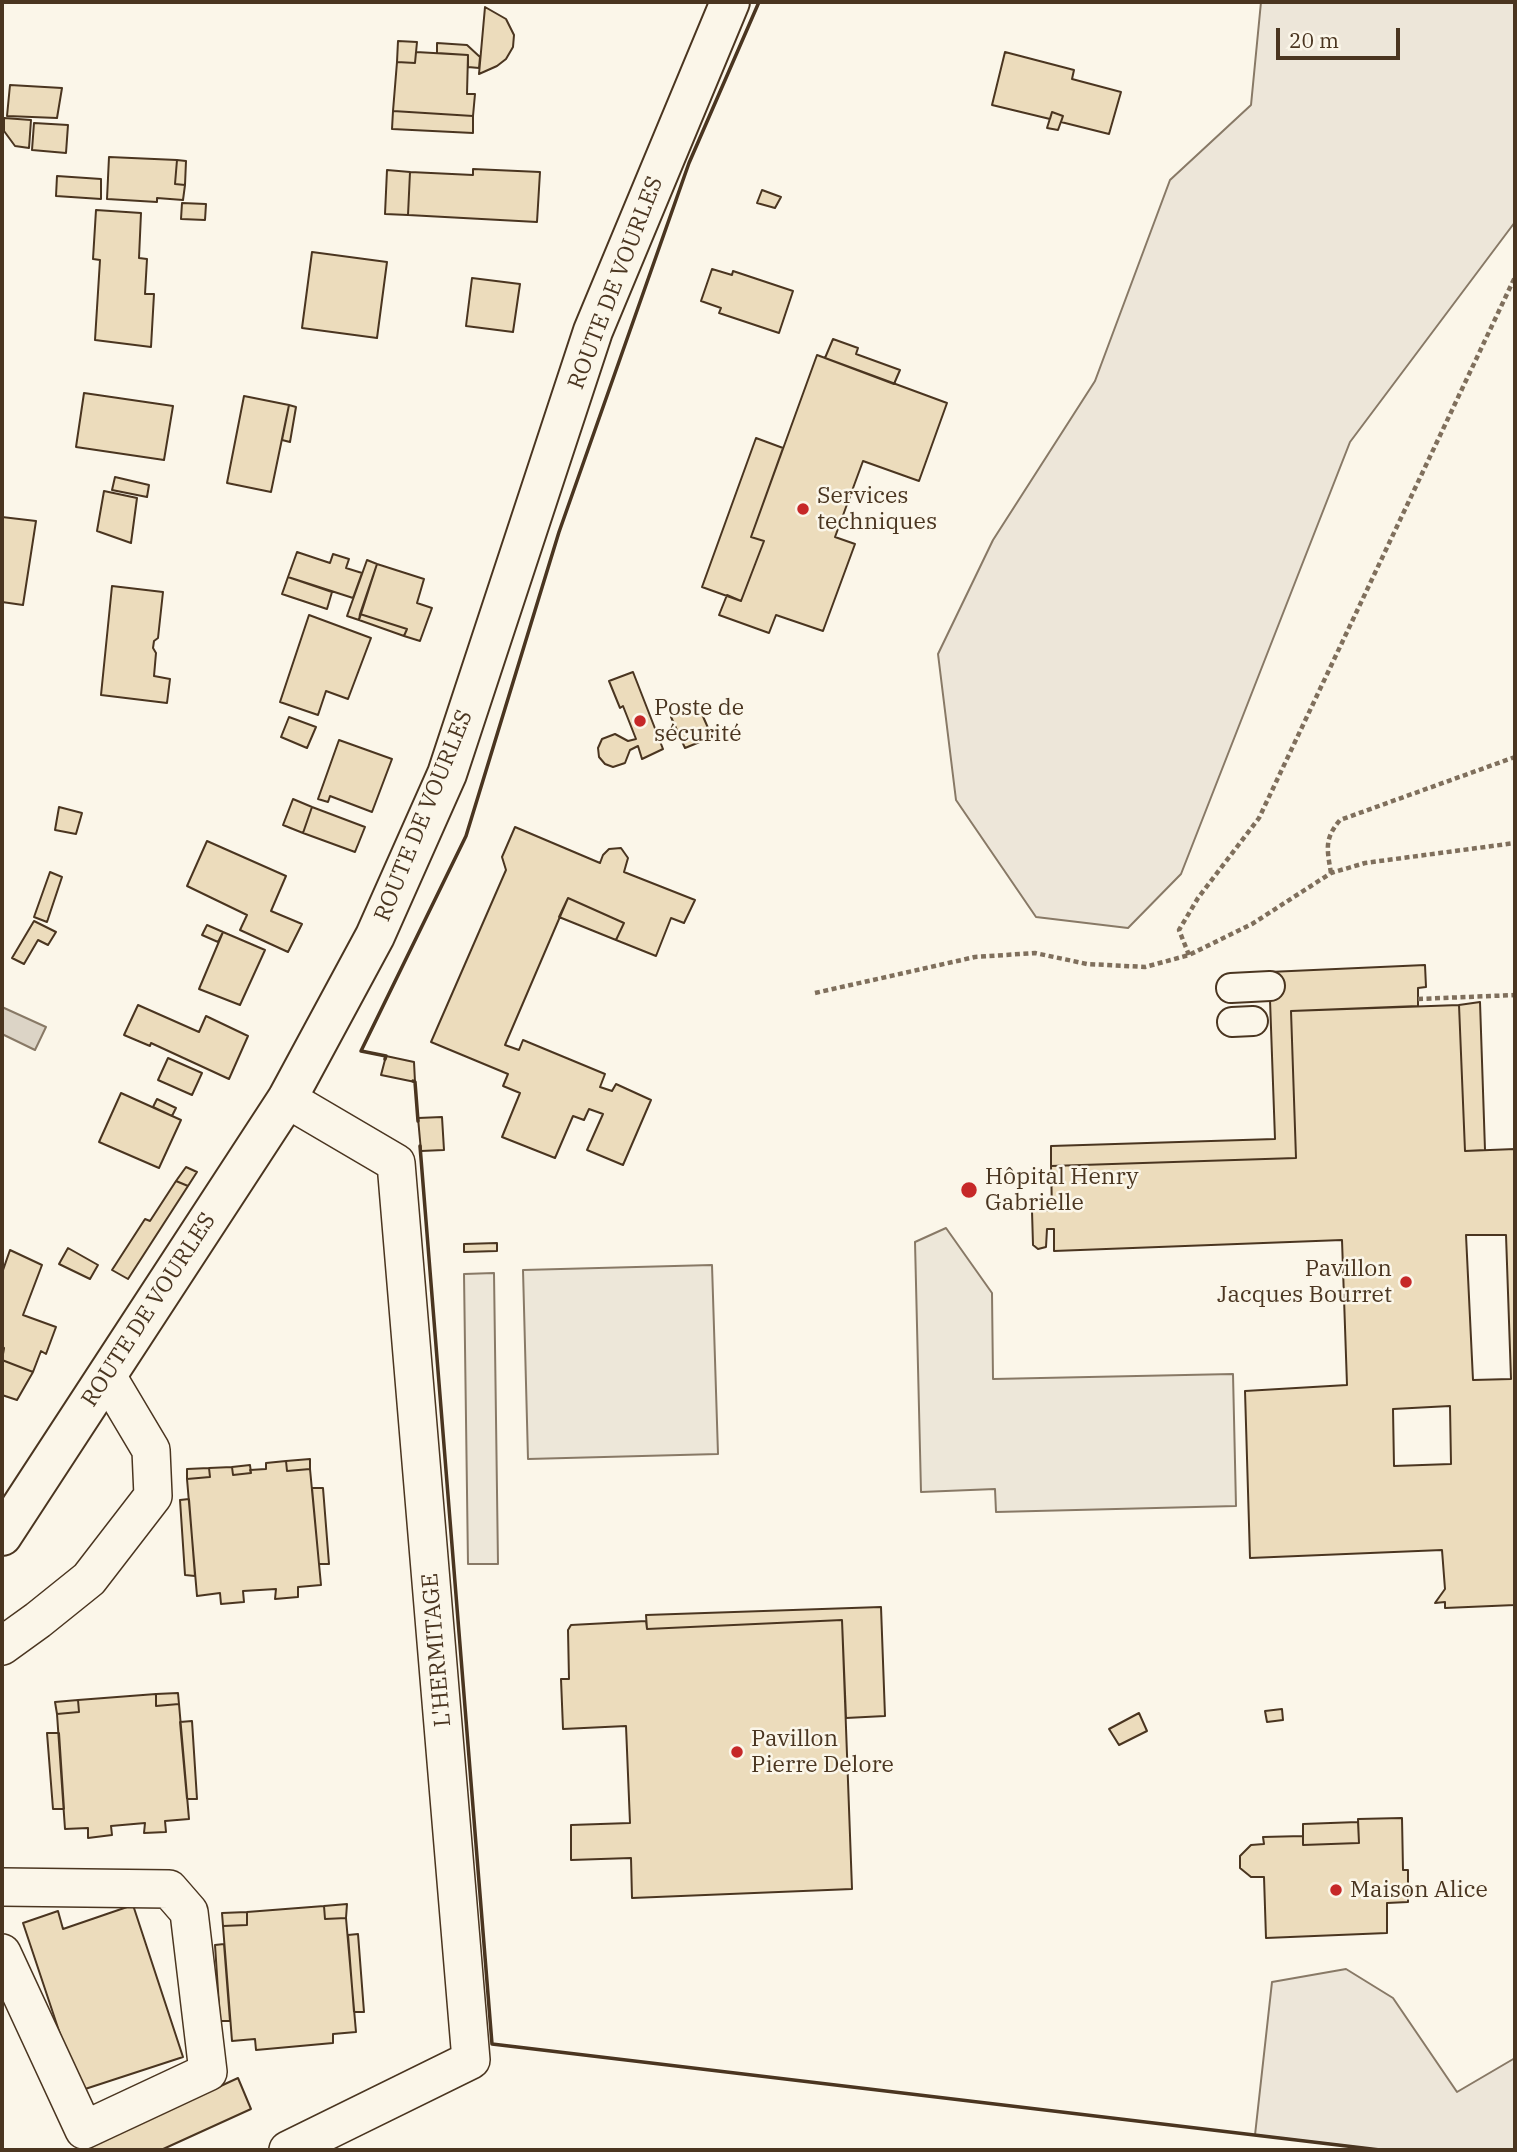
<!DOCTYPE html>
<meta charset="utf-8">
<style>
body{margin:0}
#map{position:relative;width:1517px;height:2152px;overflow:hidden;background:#fbf6e9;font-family:"IBM Plex Serif",serif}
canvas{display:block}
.frame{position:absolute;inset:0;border:4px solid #4a3520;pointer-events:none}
.scale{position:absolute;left:1276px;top:28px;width:124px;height:32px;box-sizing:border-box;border:4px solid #4a3520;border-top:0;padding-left:9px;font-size:21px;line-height:24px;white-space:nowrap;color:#4a3520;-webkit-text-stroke:5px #fbf6e9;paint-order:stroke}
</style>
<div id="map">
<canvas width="1517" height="2152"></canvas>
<div class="frame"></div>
<div class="scale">20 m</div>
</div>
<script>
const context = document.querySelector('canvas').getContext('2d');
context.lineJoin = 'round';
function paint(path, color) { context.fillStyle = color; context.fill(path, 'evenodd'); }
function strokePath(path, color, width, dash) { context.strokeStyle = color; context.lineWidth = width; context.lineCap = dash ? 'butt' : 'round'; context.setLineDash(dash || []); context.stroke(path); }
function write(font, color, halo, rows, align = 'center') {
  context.font = font + ' "IBM Plex Serif",serif'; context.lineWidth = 5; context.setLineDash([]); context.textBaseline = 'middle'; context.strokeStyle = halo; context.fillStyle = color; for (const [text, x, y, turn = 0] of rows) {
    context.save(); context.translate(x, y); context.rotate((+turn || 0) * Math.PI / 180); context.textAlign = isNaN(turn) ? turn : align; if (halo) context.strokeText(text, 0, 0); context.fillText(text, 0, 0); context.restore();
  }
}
const green = new Path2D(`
 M1261 2H1515V222L1350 442 1181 874 1128 928 1036 917 956 800 938 654 993 540 1095 381 1170 180 1251 105Z
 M1346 1969 1393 1998 1457 2092 1515 2058V2150H1381L1255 2135 1272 1982Z`);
paint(green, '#ede6d9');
strokePath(green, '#887966', 2);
const parking = new Path2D(`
 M946 1228 992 1293 993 1379 1233 1374 1236 1506 996 1512 995 1489 921 1492 915 1242Z
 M712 1265 718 1454 528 1459 523 1270Z
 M494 1273 498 1564H468L464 1274Z`);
paint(parking, '#ede7d9');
strokePath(parking, '#887966', 2);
const water = new Path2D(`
 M2 1007 46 1027 35 1050 2 1034Z`);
paint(water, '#dcd4c6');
strokePath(water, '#887966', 2);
const building = new Path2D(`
 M485 7 506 19 514 35 513 47 506 59 497 66 479 74Z
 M398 41 417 42 415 63 397 62Z
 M437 43 467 45 480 57 479 68 468 67V55L437 53Z
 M416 52 468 55 467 94H475L473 116 393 111 397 62 415 63Z
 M1005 52 1074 70 1072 79 1121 92 1109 134 1061 122 1063 116 1052 112 1050 119 992 105Z
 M10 85 62 88 57 118 7 116Z
 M393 111 473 116V133L392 129Z
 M1052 112 1063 116 1058 130 1047 128Z
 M4 118 31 120 29 148 15 146 4 131Z
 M34 123 68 125 66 153 32 150Z
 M109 157 177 160 175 184 185 185 183 200 157 198V202L107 199Z
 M177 160 186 161 185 185 175 184Z
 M473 169 540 172 537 222 408 215 410 172 473 175Z
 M387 170 410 172 408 215 385 214Z
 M57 176 101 179V199L56 196Z
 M762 190 781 197 775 208 757 203Z
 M182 203 206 204 205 220 181 219Z
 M96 210 141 213 139 258 147 259 145 294H154L151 347 95 340 100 260 93 259Z
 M312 252 387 262 377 338 302 328Z
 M712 269 732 275 733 271 793 291 779 333 719 313 721 308 701 301Z
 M472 278 520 284 513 332 466 326Z
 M833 339 858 348 856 354 900 370 894 384 825 358Z
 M817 355 947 403 919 481 863 461 835 537 855 544 823 631 776 615 769 633 719 615 727 595 741 601 764 541 751 537Z
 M84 393 173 406 164 460 76 447Z
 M244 396 289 405 271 492 227 483Z
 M289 405 296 407 290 442 282 440Z
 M756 438 783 448 751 537 764 541 741 601 702 587Z
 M115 477 149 485 147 497 112 490Z
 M104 491 137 498 131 543 97 531Z
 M2 517 36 521 23 605 2 602Z
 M297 552 330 563 333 554 349 559 346 568 362 573 353 598 288 577Z
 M367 560 377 564 359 620 347 616Z
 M377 564 424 579 417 603 432 608 420 641 404 636 407 629 360 614Z
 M288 577 332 592 327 609 282 594Z
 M112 586 163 592 158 638 154 641 153 648 156 653 154 676 170 679 167 703 101 695Z
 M360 614 407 629 404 636 359 620Z
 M309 615 371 638 348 699 326 691 318 715 280 702Z
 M633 672 663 749 642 759 638 746 630 750 625 763 613 767 605 764 599 757 598 748 602 739 615 734 628 741 636 739 623 706 620 708 609 681Z
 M698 705 712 737 685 748 671 717Z
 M289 717 316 727 307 748 281 737Z
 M339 740 392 759 372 812 330 796 328 802 318 799Z
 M293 799 312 807 303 833 283 825Z
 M59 807 82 813 76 834 55 830Z
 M312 807 365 827 355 852 303 833Z
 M515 827 600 863 603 855 609 849 621 848 628 858 624 872 695 900 684 923 671 918 656 956 616 940 624 923 568 898 505 1045 519 1050 523 1040 605 1074 600 1087 612 1091 616 1084 651 1100 623 1165 587 1150 603 1114 589 1109 584 1120 573 1116 555 1158 502 1137 520 1093 503 1086 508 1074 431 1042 506 870 502 857Z
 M207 841 286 876 271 911 302 924 288 952 240 930 247 915 187 886Z
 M50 872 62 877 47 922 34 917Z
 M568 898 624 923 616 940 559 917Z
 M34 921 56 932 48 945 38 940 24 964 12 958Z
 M207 925 223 932 218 942 202 935Z
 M223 932 265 950 240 1005 199 989Z
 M1425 965 1426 987 1418 988V1006L1291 1011 1296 1158 1051 1166V1146L1275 1139 1269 972Z
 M1480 1002 1485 1150 1465 1151 1459 1005Z
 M138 1005 199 1032 206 1016 248 1036 229 1079 151 1043 150 1046 124 1035Z
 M1459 1005 1465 1151 1515 1149V1605L1445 1608V1602L1435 1603 1445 1589 1442 1550 1250 1558 1245 1391 1347 1385 1342 1240 1054 1251V1229H1047L1046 1247 1038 1249 1033 1245 1032 1211 1052 1210 1051 1166 1296 1158 1291 1011ZM1466 1235H1506L1511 1379 1473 1380ZM1450 1406 1451 1464 1394 1466 1393 1409Z
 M386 1056 414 1062 415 1082 381 1075Z
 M168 1058 202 1073 192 1095 158 1080Z
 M121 1093 181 1120 159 1168 99 1142Z
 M157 1099 176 1108 172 1116 153 1107Z
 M442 1117 444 1150 421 1151 418 1118Z
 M186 1167 197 1172 188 1186 176 1181Z
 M176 1181 188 1186 128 1279 112 1270 145 1219 150 1221Z
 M497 1243V1251L464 1252V1244Z
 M68 1248 98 1265 90 1279 59 1264Z
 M10 1250 42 1265 23 1315 56 1327 46 1354 41 1351 33 1372 2 1360 4 1348 2 1347V1273Z
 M2 1360 33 1372 17 1400 2 1395Z
 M310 1459V1469L287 1471 286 1461Z
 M286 1461 287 1471 310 1469 321 1585 298 1587V1597L275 1599 276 1589 243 1591 244 1602 221 1604 220 1593 197 1596 187 1479 210 1477 209 1468 232 1467 233 1475 251 1473 250 1470 266 1469V1463Z
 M250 1465 251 1473 233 1475 232 1467Z
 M209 1468 210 1477 187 1479V1469Z
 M312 1488H323L329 1564H319Z
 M189 1499 195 1576 185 1575 180 1500Z
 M881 1607 885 1716 846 1718 842 1620 647 1629 646 1615Z
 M842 1620 852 1889 632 1898 631 1858 571 1860V1825L630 1823 626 1726 563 1729 561 1679H569L568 1630 571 1625 646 1621 647 1629Z
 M178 1693 179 1704 156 1706V1694Z
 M156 1694V1706L179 1704 189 1819 165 1821 166 1832 144 1833 145 1823 111 1826 112 1835 88 1838V1828L65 1829 57 1714 79 1712 78 1700Z
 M78 1700 79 1712 57 1714 55 1702Z
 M1282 1709 1283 1720 1267 1722 1265 1711Z
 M1139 1713 1147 1731 1119 1745 1109 1729Z
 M192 1721 197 1799H187L180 1722Z
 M47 1733H59L64 1809H53Z
 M1402 1818 1403 1870H1408V1902L1387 1903V1933L1266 1938 1264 1877H1251L1240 1868V1856L1251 1845 1264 1844 1263 1837 1303 1836V1845L1359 1843 1358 1819Z
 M1358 1822 1359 1843 1303 1845V1824Z
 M347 1904 346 1918 325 1919 324 1906Z
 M133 1905 183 2057 79 2091 23 1923 58 1911 63 1929Z
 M324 1906 325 1919 346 1918 356 2032 333 2034V2043L256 2050 255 2039 232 2041 223 1926 247 1925V1912Z
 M247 1912V1925L223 1926 222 1913Z
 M358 1934 364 2012H354L348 1935Z
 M224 1944 230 2021H220L215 1945Z
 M238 2078 251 2109 161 2150H82Z`);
paint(building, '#ecdcbc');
strokePath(building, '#4a3520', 2);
const pedestrian = new Path2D(`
 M1231 988 1270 986
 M1232 1022 1253 1021`);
const minor = new Path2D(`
 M287 1099 396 1163 471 2060 288 2150
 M2 1646 38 1620 89 1579 153 1496 151 1450 107 1376
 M2 1887 169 1889 189 1912 208 2072 84 2130 2 1953`);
const tertiary = new Path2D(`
 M2 1536 287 1099 375 936 447 774 593 331 730 2`);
strokePath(pedestrian, '#4a3520', 32);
strokePath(minor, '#4a3520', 40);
strokePath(tertiary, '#4a3520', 42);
strokePath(new Path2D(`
 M1331 873C1327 849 1324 839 1340 820L1515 757
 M1189 955 1179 930 1198 898 1259 818 1515 277
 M815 993 975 957 1035 953 1087 964 1145 967 1189 955 1252 924 1331 873 1365 863 1515 843
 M1418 999 1515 995`), '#7f6f5c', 4.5, [5, 3.5]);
strokePath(pedestrian, '#fbf6e9', 28);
strokePath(minor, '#fbf6e9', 37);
strokePath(tertiary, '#fbf6e9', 38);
strokePath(new Path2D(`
 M385 1059 386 1056 361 1051 466 836 559 532 689 163 759 2
 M413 1081 415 1082 418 1121
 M420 1146 492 2044 1380 2150`), '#4a3520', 3.5);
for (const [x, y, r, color] of [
 [803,509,7,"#c62828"],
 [640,721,7,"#c62828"],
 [969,1190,9,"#c62828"],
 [1406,1282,7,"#c62828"],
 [737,1752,7,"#c62828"],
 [1336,1890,7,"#c62828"]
]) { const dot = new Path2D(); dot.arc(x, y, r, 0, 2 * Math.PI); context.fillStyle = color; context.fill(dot); strokePath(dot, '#fbf6e9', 2.5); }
write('23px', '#4a3520', '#fbf6e9', [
 ["ROUTE DE VOURLES",616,283,-69],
 ["ROUTE DE VOURLES",424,816,-68],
 ["ROUTE DE VOURLES",149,1310,-57],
 ["L'HERMITAGE",437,1650,-95]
]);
write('23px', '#4a3520', '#fbf6e9', [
 ["Services",817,496],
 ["techniques",817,522],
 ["Poste de",654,708],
 ["sécurité",654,734],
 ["Hôpital Henry",985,1177],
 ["Gabrielle",985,1203],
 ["Pavillon",1392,1269,"right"],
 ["Jacques Bourret",1392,1295,"right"],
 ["Pavillon",751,1739],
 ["Pierre Delore",751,1765],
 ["Maison Alice",1350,1890]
], 'left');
</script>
